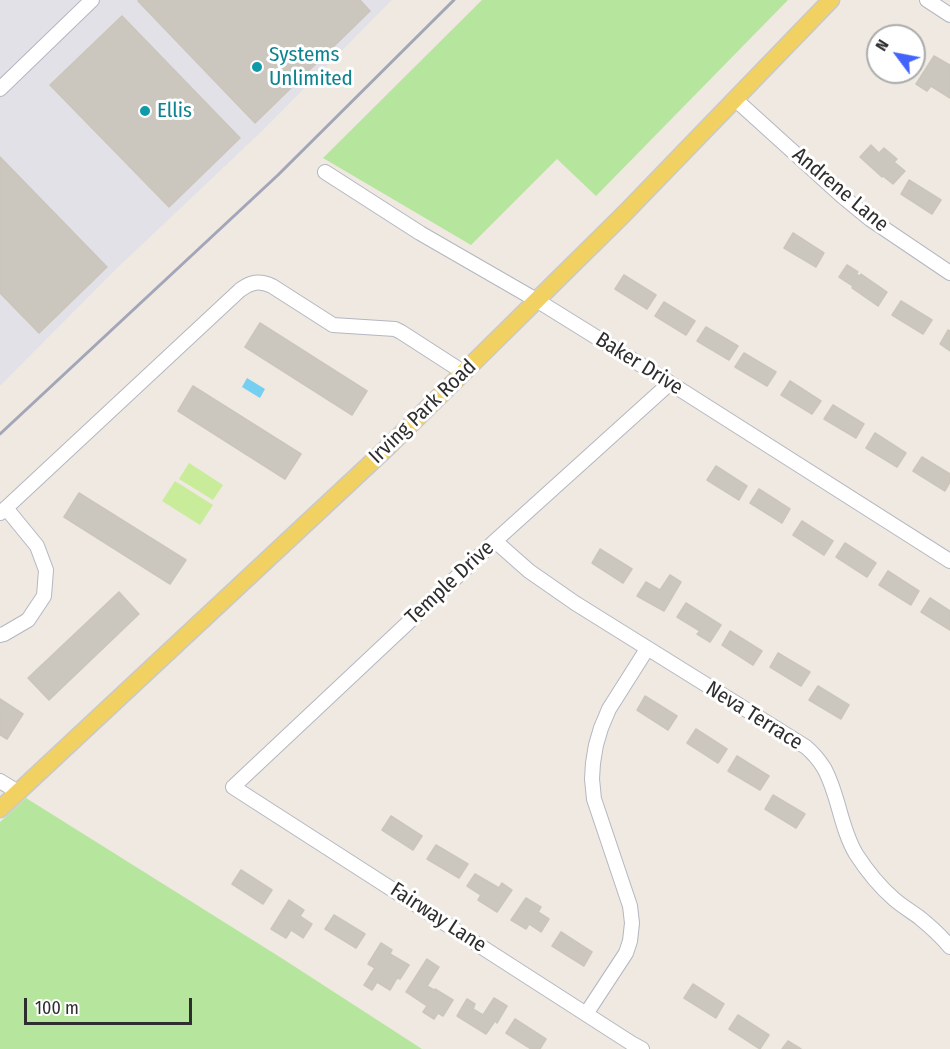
<!DOCTYPE html>
<style>
body{margin:0}
#map{position:relative;width:950px;height:1049px;overflow:hidden;background:#efe9e1;font-family:"Fira Sans Condensed",sans-serif}
canvas{display:block}
.north{position:absolute;left:866px;top:24px;width:60px;height:60px;box-sizing:border-box;background:#fff;border:2px solid #ababab;border-radius:50%;rotate:302deg;font-size:16px;font-weight:700;line-height:24px;text-align:center;color:#2e2e2e}
.north::after{content:'';display:block;margin:auto;width:21px;height:27px;background:#4264fb;clip-path:polygon(50% 0,100% 100%,50% 72%,0 100%)}
.scale{position:absolute;left:24px;top:998px;width:168px;height:27px;box-sizing:border-box;border:3px solid #2e2e2e;border-top:0;padding-left:8px;font-size:18px;line-height:21px;white-space:nowrap;color:#2e2e2e;-webkit-text-stroke:4px #fff;paint-order:stroke}
</style>
<div id="map">
<canvas width="950" height="1049"></canvas>
<div class="north">N</div>
<div class="scale">100 m</div>
</div>
<script>
const context = document.querySelector('canvas').getContext('2d');
context.lineJoin = 'round';
function paint(path, color) { context.fillStyle = color; context.fill(path, 'evenodd'); }
function strokePath(path, color, width, dash) { context.strokeStyle = color; context.lineWidth = width; context.lineCap = dash ? 'butt' : 'round'; context.setLineDash(dash || []); context.stroke(path); }
function write(font, color, halo, rows, align = 'center') {
  context.font = font + ' "Fira Sans Condensed",sans-serif'; context.lineWidth = 6; context.setLineDash([]); context.textBaseline = 'middle'; context.strokeStyle = halo; context.fillStyle = color; for (const [text, x, y, turn = 0] of rows) {
    context.save(); context.translate(x, y); context.rotate((+turn || 0) * Math.PI / 180); context.textAlign = isNaN(turn) ? turn : align; if (halo) context.strokeText(text, 0, 0); context.fillText(text, 0, 0); context.restore();
  }
}
paint(new Path2D(`
 M0 0H392L260 133 113 272 0 386Z`), '#e3e1e8');
paint(new Path2D(`
 M482 0H788L596 196 557 159 471 245 323 158Z
 M26 798 283 959 422 1049H0V822Z`), '#b6e59e');
paint(new Path2D(`
 M189 463 223 485 213 500 179 479Z
 M175 481 213 505 200 525 162 501Z`), '#c9ec9a');
paint(new Path2D(`
 M247 378 265 389 260 398 242 387Z`), '#75cff0');
const building = new Path2D(`
 M139 0H360L370 11 255 123 138 1Z
 M122 16 240 138 169 207 50 85Z
 M886 28 899 36H881Z
 M934 56 950 65V98L931 86 927 91 916 84Z
 M882 72H902L896 83 880 74Z
 M871 145 879 153 884 148 897 159 894 162 905 171 893 184 883 176 882 177 860 157Z
 M0 157 107 267 39 333 0 293Z
 M909 180 941 200 932 214 901 194Z
 M793 233 824 253 816 267 784 248Z
 M847 265 858 272 856 274 860 276 861 274 887 292 878 306 852 288 853 286 839 277Z
 M624 275 656 295 647 309 615 289Z
 M901 301 932 320 923 334 892 315Z
 M664 302 695 321 686 335 655 316Z
 M260 323 367 391 352 415 245 347Z
 M706 327 738 346 729 360 697 341Z
 M948 330 950 331V351L940 344Z
 M744 353 776 372 767 386 735 367Z
 M790 381 821 401 812 414 781 395Z
 M193 386 301 454 285 479 178 411Z
 M833 405 864 424 856 438 824 419Z
 M875 433 906 453 897 467 866 448Z
 M922 457 950 474V482L945 491 913 471Z
 M716 466 747 486 739 500 707 480Z
 M759 489 790 509 782 523 750 503Z
 M79 493 186 560 170 584 64 517Z
 M802 521 833 541 824 555 793 535Z
 M845 543 876 563 867 577 836 557Z
 M600 549 632 569 623 583 592 563Z
 M888 571 919 591 911 605 879 585Z
 M670 575 681 582 664 611 637 596 646 582 660 590Z
 M119 592 139 614 49 700 28 678Z
 M930 598 950 611V630L921 612Z
 M686 603 721 625 710 642 697 634 700 631 677 617Z
 M730 631 762 651 753 665 722 645Z
 M778 653 810 672 801 686 770 667Z
 M818 686 849 705 841 719 809 700Z
 M645 696 677 716 668 730 637 710Z
 M0 699 23 714 7 739 0 735Z
 M696 729 727 749 718 763 687 743Z
 M737 756 769 776 760 790 728 771Z
 M773 795 805 814 796 828 765 809Z
 M391 816 422 836 413 850 382 830Z
 M436 845 468 864 459 878 427 859Z
 M241 870 272 890 263 904 232 884Z
 M475 874 499 888 502 883 512 890 497 912 478 900 481 895 467 886Z
 M526 898 541 907 538 912 549 919 541 932 529 924 526 929 511 920Z
 M289 900 304 910 300 916 312 924 303 938 291 930 286 938 271 929Z
 M334 915 365 934 356 948 325 929Z
 M561 932 592 952 584 966 552 946Z
 M381 943 392 950 390 954 409 965 400 979 397 978 390 990 377 982 372 990 364 985 375 968 368 964Z
 M427 959 439 967 427 986 434 990 435 989 453 1000 443 1016 438 1013 434 1019 423 1012 427 1006 406 992Z
 M693 984 724 1004 716 1018 684 998Z
 M494 998 507 1006 497 1023 495 1021 486 1034 457 1016 467 999 475 1004 473 1009 483 1015Z
 M738 1015 769 1035 760 1049 729 1029Z
 M515 1019 546 1039 540 1049H531L506 1033Z
 M788 1041 801 1049H782Z`);
paint(building, '#cbc7bf');
strokePath(building, '#cbc5ba', 1.5);
const minor = new Path2D(`
 M927 0 950 15
 M0 89 92 0
 M736 100 842 196 870 219 950 273
 M325 172 420 233 538 301 670 383 950 561
 M6 508 240 290C251 282 259 280 272 286L333 325 395 329 401 332 463 372
 M0 513 6 508 37 546 46 570 44 596 28 620 4 634 0 635
 M495 541 529 571 575 603 806 747C813 753 819 760 824 768 839 795 840 827 856 854 867 871 879 886 894 899 902 906 912 912 920 918 931 927 941 936 950 947
 M0 781 18 792
 M586 1014 626 953 630 941 632 923 630 906 594 799 592 779 593 763 596 745 601 728 609 709 647 649
 M642 1049 631 1043 233 787 495 541 670 383`);
const major = new Path2D(`
 M0 809 388 447 624 214 831 0`);
strokePath(minor, '#b4b7c1', 16);
strokePath(major, '#c9c9c9', 19);
strokePath(minor, '#fff', 14);
strokePath(major, '#f2d163', 16);
strokePath(new Path2D(`
 M0 434 278 175 454 0`), '#a3a6b8', 3);
for (const [x, y, r, color] of [
 [257,67,6,"#0f9aa8"],
 [145,111,6,"#0f9aa8"]
]) { const dot = new Path2D(); dot.arc(x, y, r, 0, 2 * Math.PI); context.fillStyle = color; context.fill(dot); strokePath(dot, '#fff', 2); }
write('21px', '#0d838f', '#fff', [
 ["Systems",269,55],
 ["Unlimited",269,79],
 ["Ellis",157,111]
], 'left');
write('21px', '#2e2e2e', '#fff', [
 ["Andrene Lane",840,190,40],
 ["Baker Drive",639,364,32],
 ["Irving Park Road",423,412,-44],
 ["Temple Drive",450,583,-43],
 ["Neva Terrace",754,716,32],
 ["Fairway Lane",438,918,33]
]);
</script>
